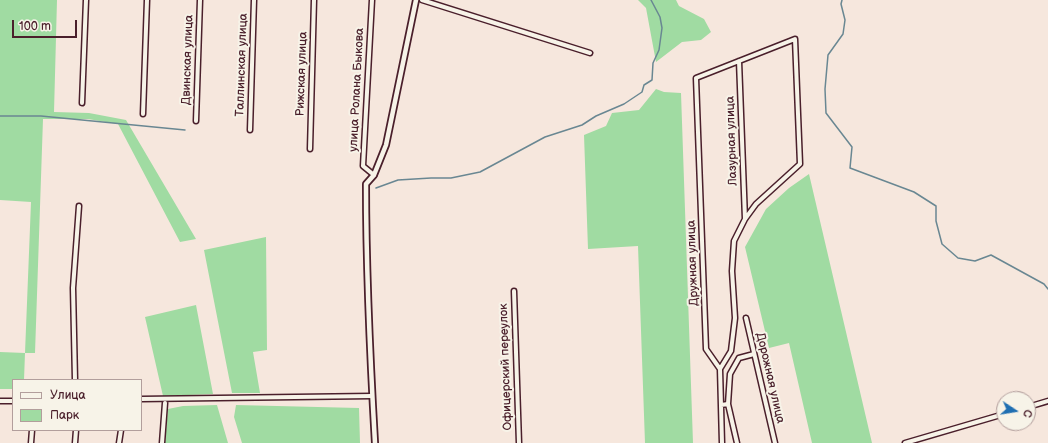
<!DOCTYPE html>
<meta charset="utf-8">
<style>
body{margin:0}
#map{position:relative;width:1048px;height:443px;overflow:hidden;background:#f6e7dd;font-family:"Balsamiq Sans",sans-serif}
canvas{display:block}
.legend{position:absolute;left:12px;top:379px;width:130px;height:52px;box-sizing:border-box;background:#f7f3e8;border:1px solid #b29e9c;margin:0;padding:5px 7px;list-style:none;font-size:12px;color:#4a1f2b}
.legend li{display:flex;align-items:center;gap:8px;height:20px}
.legend b{width:20px;border:1px solid #b29e9c}
.north{position:absolute;left:996px;top:391px;width:40px;height:40px;box-sizing:border-box;background:#f7f3e8;border:1px solid #b29e9c;border-radius:50%;rotate:102deg;font-size:11px;font-weight:700;line-height:16px;text-align:center;color:#4a1f2b}
.north::after{content:'';display:block;margin:auto;width:14px;height:18px;background:#1f6fb2;clip-path:polygon(50% 0,100% 100%,50% 72%,0 100%)}
.scale{position:absolute;left:12px;top:20px;width:65px;height:18px;box-sizing:border-box;border:2px solid #4a1f2b;border-top:0;padding-left:5px;font-size:12px;line-height:14px;white-space:nowrap;color:#4a1f2b;-webkit-text-stroke:3px #f7f3e8;paint-order:stroke}
</style>
<div id="map">
<canvas width="1048" height="443"></canvas>
<ul class="legend">
<li><b style="height:5px;background:#f7f3e8"></b>Улица</li>
<li><b style="height:11px;background:#a0dba2"></b>Парк</li>
</ul>
<div class="north">С</div>
<div class="scale">100 m</div>
</div>
<script>
const context = document.querySelector('canvas').getContext('2d');
context.lineJoin = 'round';
function paint(path, color) { context.fillStyle = color; context.fill(path, 'evenodd'); }
function strokePath(path, color, width, dash) { context.strokeStyle = color; context.lineWidth = width; context.lineCap = dash ? 'butt' : 'round'; context.setLineDash(dash || []); context.stroke(path); }
function write(font, color, halo, rows, align = 'center') {
  context.font = font + ' "Balsamiq Sans",sans-serif'; context.lineWidth = 4; context.setLineDash([]); context.textBaseline = 'middle'; context.strokeStyle = halo; context.fillStyle = color; for (const [text, x, y, turn = 0] of rows) {
    context.save(); context.translate(x, y); context.rotate((+turn || 0) * Math.PI / 180); context.textAlign = isNaN(turn) ? turn : align; if (halo) context.strokeText(text, 0, 0); context.fillText(text, 0, 0); context.restore();
  }
}
paint(new Path2D(`
 M0 0H57L54 112 89 113 126 120 196 239 180 242 118 124 88 119H43L35 353H25L24 380H13V389H0V352L25 353 31 202 0 200Z
 M638 0H676L679 6 704 19 711 32 701 40 682 42 656 62 646 8Z
 M656 89 664 92 681 93 693 443H645L638 246 588 249 584 135 606 126 612 113 639 110Z
 M809 174 872 443H812L789 343 769 348 745 247 766 209 789 188Z
 M266 237 267 350 253 352 260 393H232L204 250Z
 M196 305 213 394 163 396 145 317Z
 M217 405 228 443H165L168 409 183 406Z
 M236 405 359 408 360 443H242L234 417Z`), '#a0dba2');
strokePath(new Path2D(`
 M842 0 841 4 845 20 843 34 828 55 825 89 826 113 852 147 850 168 914 192 936 206V221L942 244 958 258 975 261 991 255 1044 284 1048 289
 M0 116H41L185 130
 M376 188 398 180 431 178H451L480 172 545 137 582 125 596 116 624 104 642 92 644 85 652 80 653 63 659 50 662 28 660 17 651 0`), '#698792', 1.5);
const minor = new Path2D(`
 M372 0 363 166 374 175
 M422 0 590 53
 M739 61 745 219
 M82 103 86 0
 M143 114 147 0
 M196 121 200 0
 M250 130 254 0
 M310 149 314 0
 M514 291 519 443
 M746 318 775 443
 M720 369 731 351 735 318 732 271 734 241 745 219 756 204 800 164 795 39 696 78 706 349 720 369 722 443
 M75 380 73 288 79 206
 M141 399 372 396
 M0 401H13
 M728 404 730 374 739 358 754 354
 M721 405 728 404 737 443
 M1028 407 1048 401
 M31 443 32 430
 M75 443 76 430
 M119 443 121 430
 M162 443 165 403
 M905 443 1004 414`);
const tertiary = new Path2D(`
 M375 443C370 357 366 270 366 184L374 175 386 145 416 0`);
strokePath(minor, '#4a1f2b', 7);
strokePath(tertiary, '#4a1f2b', 8);
strokePath(minor, '#f7f3e8', 4);
strokePath(tertiary, '#f7f3e8', 4.5);
write('12px', '#4a1f2b', '#f7f3e8', [
 ["Двинская улица",188,60,-88],
 ["Таллинская улица",242,65,-88],
 ["Рижская улица",302,74,-88],
 ["улица Ролана Быкова",357,90,-87],
 ["Лазурная улица",732,141,-92],
 ["Дружная улица",693,263,-92],
 ["Офицерский переулок",506,367,-92],
 ["Дорожная улица",770,378,77]
]);
</script>
